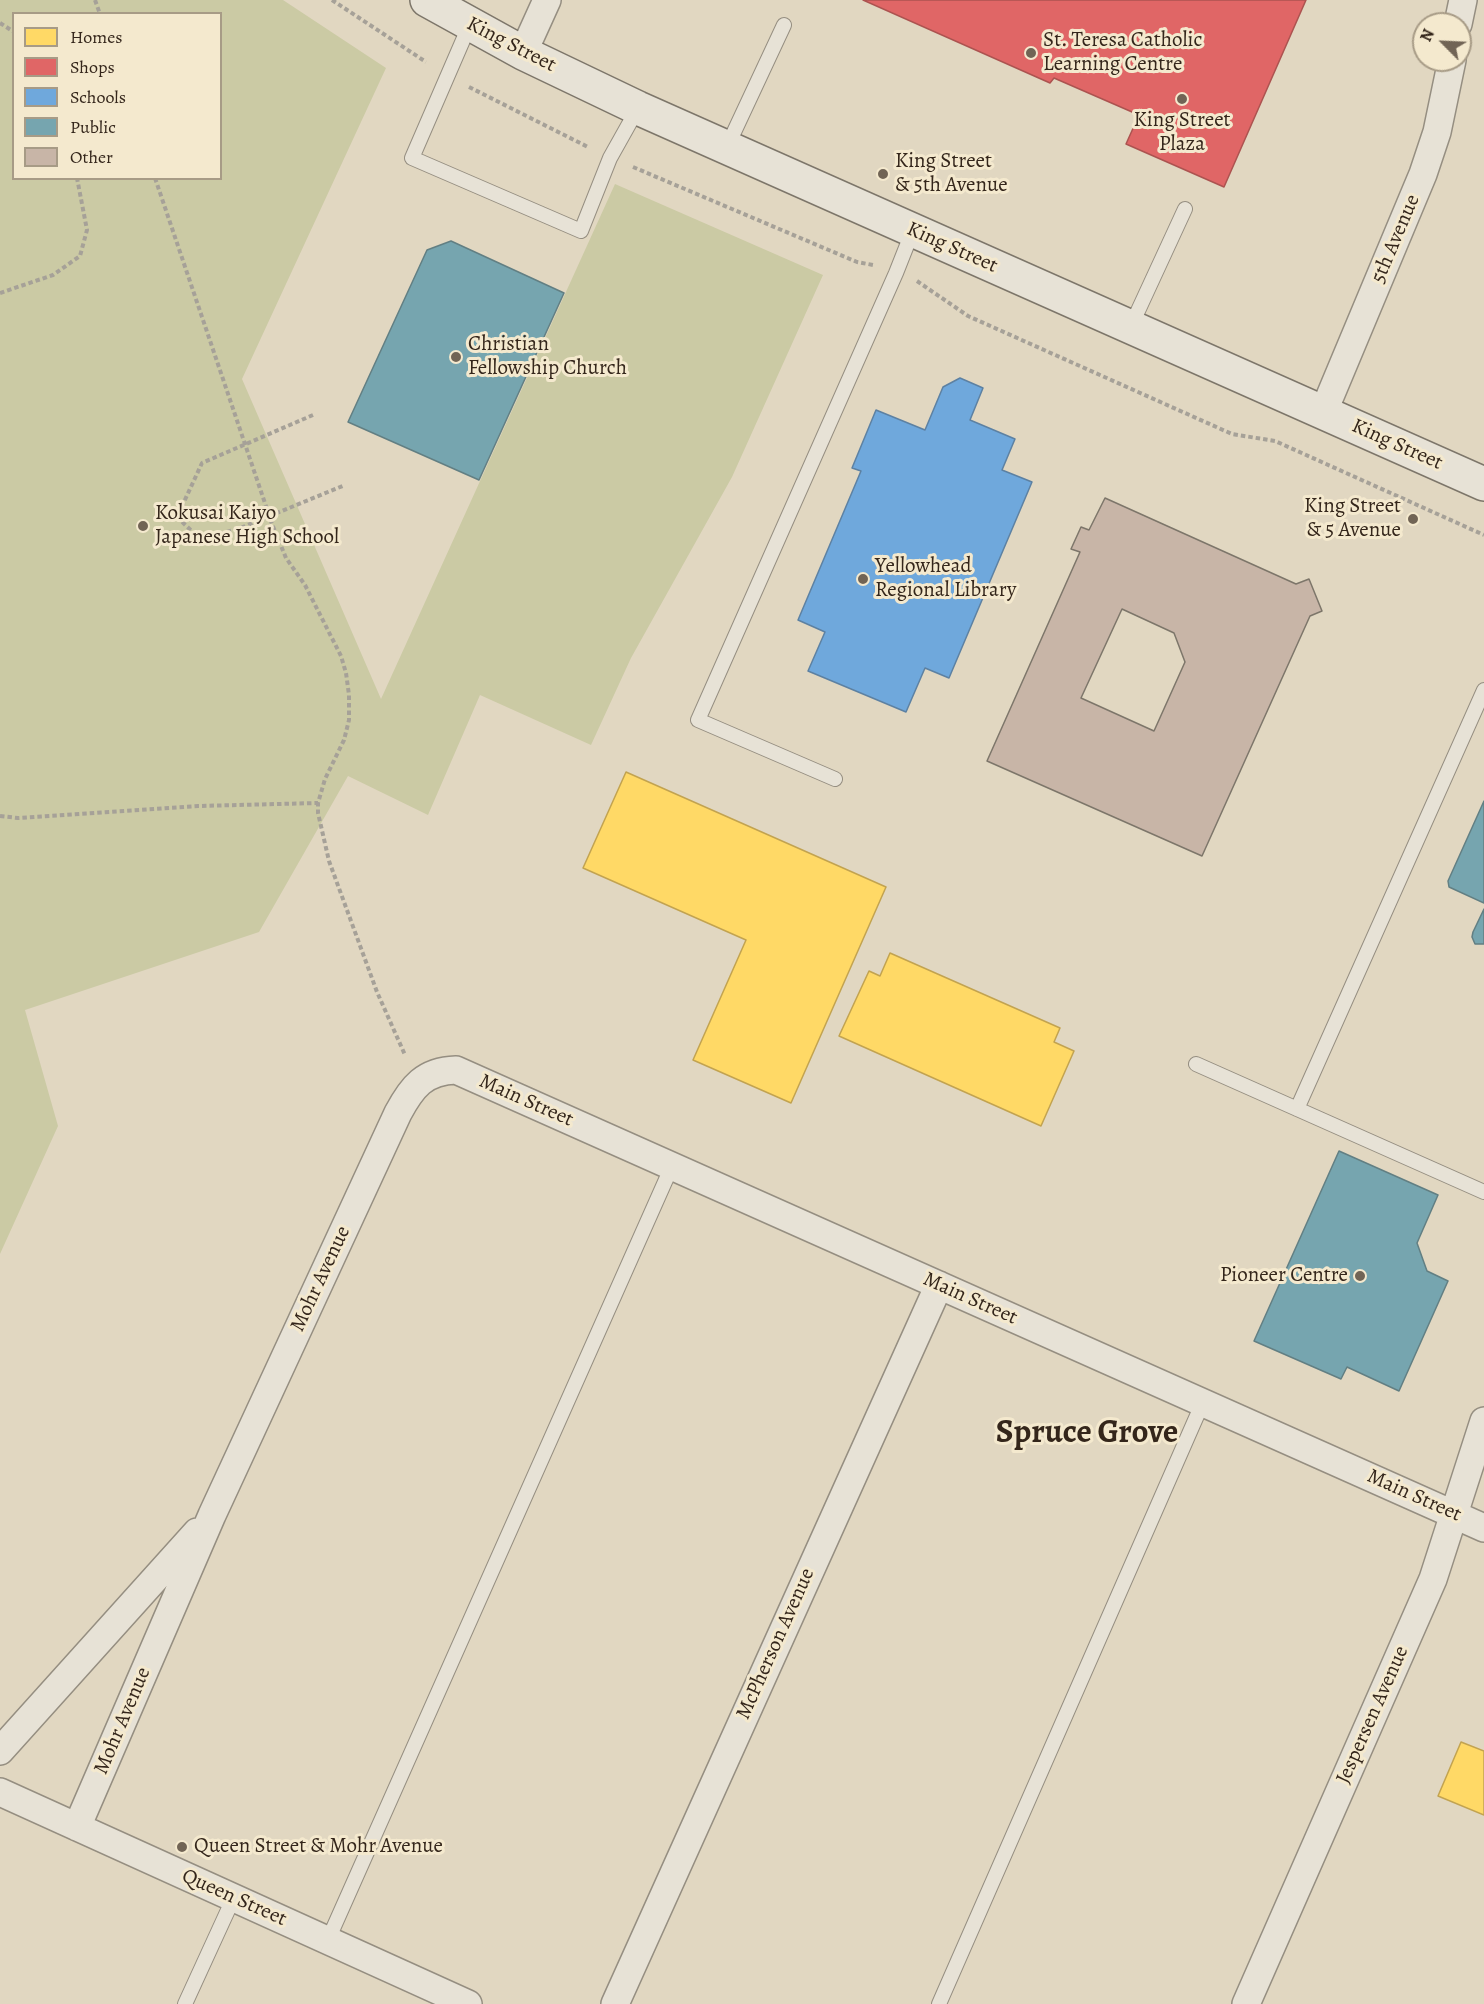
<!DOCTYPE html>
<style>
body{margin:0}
#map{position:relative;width:1484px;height:2004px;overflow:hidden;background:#e1d7c1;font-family:Alegreya,serif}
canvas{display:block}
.legend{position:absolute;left:12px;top:12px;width:210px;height:168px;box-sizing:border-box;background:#f4e9ce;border:2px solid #a79b86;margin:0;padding:8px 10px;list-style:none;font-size:18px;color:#34261b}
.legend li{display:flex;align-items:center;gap:12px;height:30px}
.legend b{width:30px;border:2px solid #a79b86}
.north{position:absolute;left:1412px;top:12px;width:60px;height:60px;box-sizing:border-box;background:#f4e9ce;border:2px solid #a79b86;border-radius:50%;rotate:294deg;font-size:16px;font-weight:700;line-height:24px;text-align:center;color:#34261b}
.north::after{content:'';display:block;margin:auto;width:21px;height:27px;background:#716455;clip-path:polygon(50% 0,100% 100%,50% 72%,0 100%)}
</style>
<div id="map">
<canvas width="1484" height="2004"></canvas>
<ul class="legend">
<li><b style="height:16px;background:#ffd966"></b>Homes</li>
<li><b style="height:16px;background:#e06666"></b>Shops</li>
<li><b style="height:16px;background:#6fa8dc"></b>Schools</li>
<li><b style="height:16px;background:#76a5af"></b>Public</li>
<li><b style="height:16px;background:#c8b5a7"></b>Other</li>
</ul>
<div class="north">N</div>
</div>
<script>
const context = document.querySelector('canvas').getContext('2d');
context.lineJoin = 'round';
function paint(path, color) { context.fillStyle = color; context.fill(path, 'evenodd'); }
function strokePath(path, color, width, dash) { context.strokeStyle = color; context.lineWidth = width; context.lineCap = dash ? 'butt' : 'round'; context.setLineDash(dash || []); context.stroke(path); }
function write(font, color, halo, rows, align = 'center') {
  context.font = font + ' Alegreya,serif'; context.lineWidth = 6; context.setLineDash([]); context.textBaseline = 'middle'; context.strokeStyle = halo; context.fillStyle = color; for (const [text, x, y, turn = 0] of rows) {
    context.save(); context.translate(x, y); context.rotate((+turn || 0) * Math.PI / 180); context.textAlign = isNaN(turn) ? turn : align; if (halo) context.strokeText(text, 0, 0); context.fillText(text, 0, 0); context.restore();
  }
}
paint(new Path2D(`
 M0 0H283L386 68 242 379 381 699 615 184 823 275 732 477 631 658 591 745 480 695 428 815 348 776 259 932 25 1010 58 1126 0 1254ZM14 14H220V178H14Z`), '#cbcaa4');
const homes = new Path2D(`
 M626 772 886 887 791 1103 693 1060 746 940 583 868Z
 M890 953 1060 1028 1054 1042 1074 1051 1041 1126 839 1036 869 971 880 976Z
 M1461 1742 1484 1751V1815L1438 1796Z`);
paint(homes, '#ffd966');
strokePath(homes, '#c2a350', 1.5);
const shops = new Path2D(`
 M863 0H1306L1224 187 1126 144 1139 115 1054 78 1050 83Z`);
paint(shops, '#e06666');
strokePath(shops, '#ac5350', 1.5);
const schools = new Path2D(`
 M960 378 983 388 970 420 1015 439 1002 470 1032 482 949 678 925 668 906 712 808 671 825 632 798 620 861 471 852 468 876 410 925 430 943 387Z`);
paint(schools, '#6fa8dc');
strokePath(schools, '#5d81a2', 1.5);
const public = new Path2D(`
 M451 241 564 293 479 480 348 422 427 250Z
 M1484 801V903L1449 887 1448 881Z
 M1484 909V944H1475L1472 937 1473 932Z
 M1339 1151 1438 1195 1417 1243 1427 1271 1448 1281 1399 1391 1347 1367 1341 1379 1254 1341Z`);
paint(public, '#76a5af');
strokePath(public, '#627f83', 1.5);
const building = new Path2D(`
 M1105 498 1296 584 1309 579 1322 611 1310 616 1202 856 987 761 1080 552 1071 549 1081 527 1089 530ZM1122 609 1174 633 1185 662 1154 731 1081 698Z`);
paint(building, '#c8b5a7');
strokePath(building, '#7d766a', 1.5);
const lane = new Path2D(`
 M470 24 412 158 581 231 610 158 638 108
 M727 147 784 25
 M1131 326 1185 209
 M835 779 698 720 896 273 913 230
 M1196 1064 1484 1192
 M1297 1109 1484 690
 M328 1940 672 1166
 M185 2004 234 1897
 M939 2004 1203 1402`);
const street = new Path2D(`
 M1458 24 1463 0
 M523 53 547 0
 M1323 413 1423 174 1437 132 1452 60
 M0 1751 197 1532
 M0 1792 468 2004
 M77 1827 212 1515 398 1113C412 1087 424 1071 456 1070L1484 1528
 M615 2004 939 1285
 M1246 2004 1433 1579 1484 1421`);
const secondary = new Path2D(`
 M427 0 523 53 638 108 1484 484`);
strokePath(lane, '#958e81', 16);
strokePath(street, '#958e81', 30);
strokePath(secondary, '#7d766a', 36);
strokePath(new Path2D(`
 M95 0 100 14
 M332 0 426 62
 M0 23 14 32
 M469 87 588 147
 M633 167 857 262 873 265
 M155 178 272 524 286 558 305 585 341 656 346 673 349 695V720L344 740 325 779 318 803V813L329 861 377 992 405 1055
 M917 281 968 316 1232 434 1275 441 1484 535
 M0 293 53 275 80 256 87 230 77 178
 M313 415 202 463 177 517 200 539 238 529 345 485
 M0 816 18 818 198 806 318 803`), '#a6a198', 4, [4.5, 3]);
strokePath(lane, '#e7e2d6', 14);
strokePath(street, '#e7e2d6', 27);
strokePath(secondary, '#e7e2d6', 33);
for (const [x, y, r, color] of [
 [1031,53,6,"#716455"],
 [1182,99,6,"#716455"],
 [883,174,6,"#716455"],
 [456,357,6,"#716455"],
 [1413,519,6,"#716455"],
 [143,526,6,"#716455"],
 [863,579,6,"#716455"],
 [1360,1276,6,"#716455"],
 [182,1847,6,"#716455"]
]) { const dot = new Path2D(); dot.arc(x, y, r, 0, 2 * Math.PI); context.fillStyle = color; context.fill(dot); strokePath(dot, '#f4e9ce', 2); }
write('21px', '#34261b', '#f4e9ce', [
 ["St. Teresa Catholic",1043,41],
 ["Learning Centre",1043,65],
 ["King Street",1182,121,"center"],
 ["Plaza",1182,145,"center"],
 ["King Street",895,162],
 ["& 5th Avenue",895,186],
 ["Christian",468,345],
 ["Fellowship Church",468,369],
 ["King Street",1401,507,"right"],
 ["& 5 Avenue",1401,531,"right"],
 ["Kokusai Kaiyo",155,514],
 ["Japanese High School",155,538],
 ["Yellowhead",875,567],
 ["Regional Library",875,591],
 ["Pioneer Centre",1348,1276,"right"],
 ["Queen Street & Mohr Avenue",194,1847]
], 'left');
write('21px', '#34261b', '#f4e9ce', [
 ["King Street",511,45,27],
 ["5th Avenue",1396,239,-67],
 ["King Street",952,248,24],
 ["King Street",1397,445,24],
 ["Main Street",526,1101,24],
 ["Mohr Avenue",321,1279,-65],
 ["Main Street",970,1299,24],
 ["Main Street",1414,1496,24],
 ["McPherson Avenue",776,1644,-66],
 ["Jespersen Avenue",1373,1715,-66],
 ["Mohr Avenue",123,1721,-67],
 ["Queen Street",234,1898,24]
]);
write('bold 33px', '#34261b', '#f4e9ce', [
 ["Spruce Grove",1087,1434]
]);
</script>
